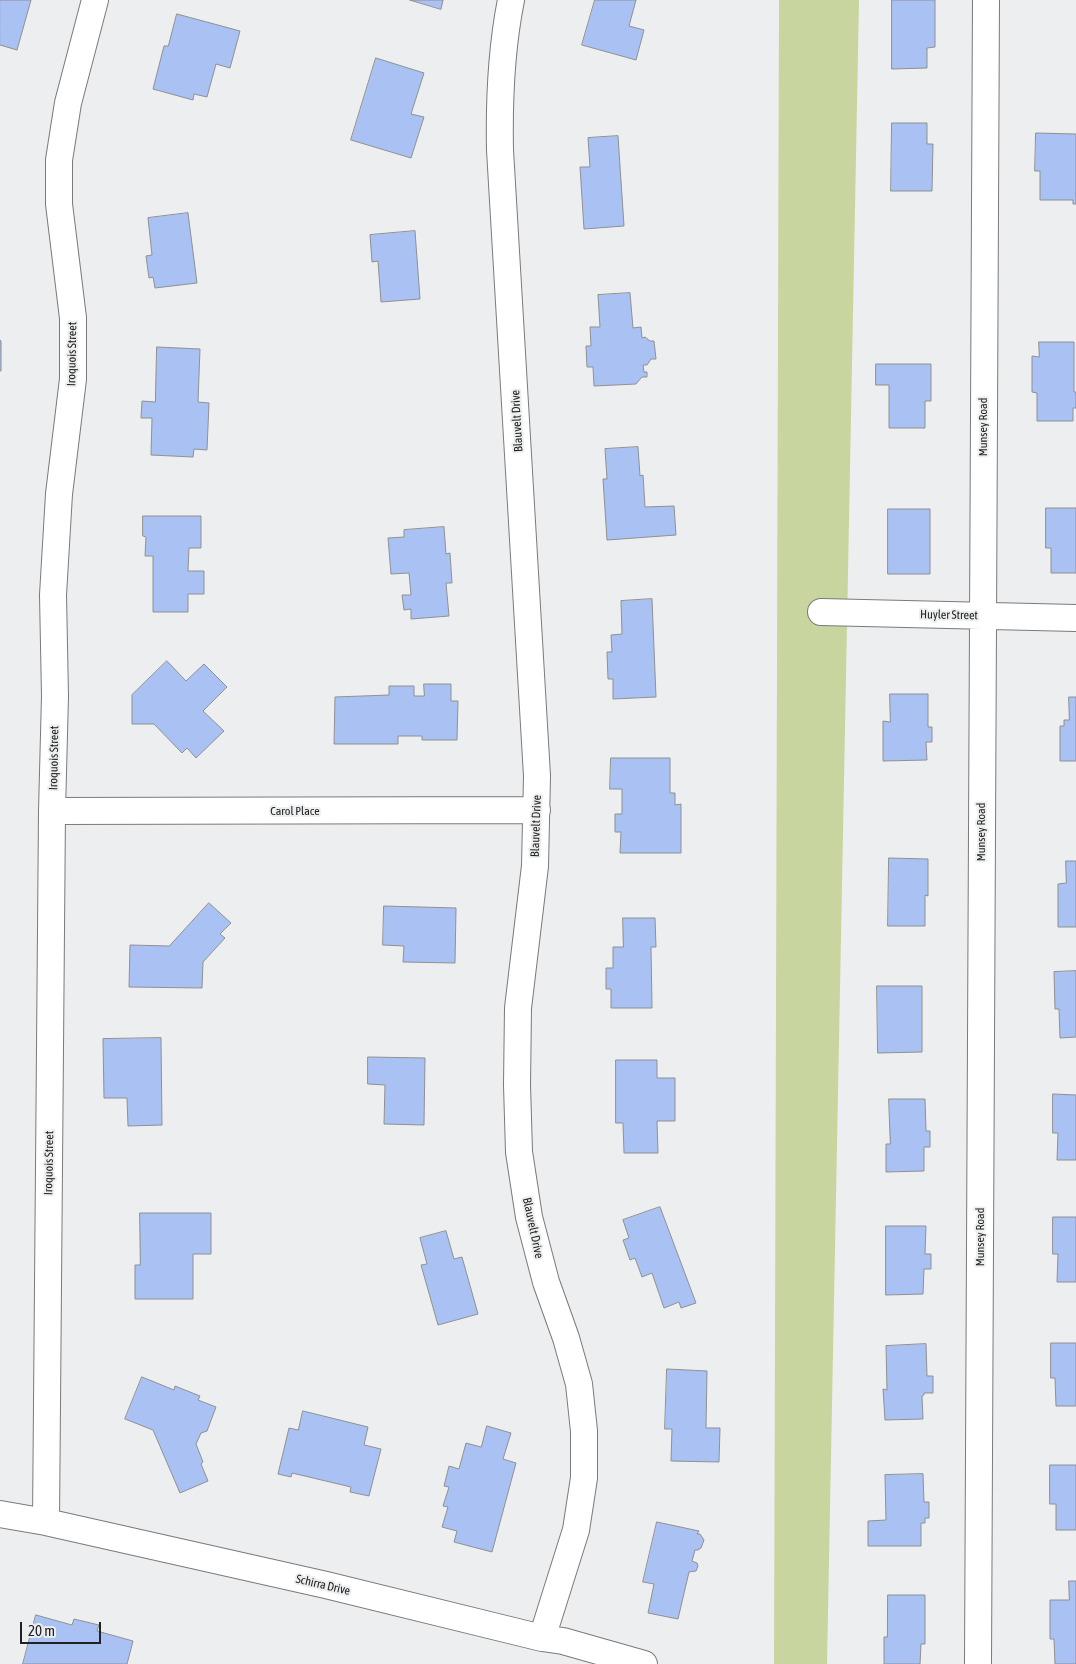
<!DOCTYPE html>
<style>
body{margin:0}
#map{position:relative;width:1076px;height:1664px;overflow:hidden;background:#edeeef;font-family:"Asap Condensed",sans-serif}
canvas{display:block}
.scale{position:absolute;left:20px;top:1622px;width:81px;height:22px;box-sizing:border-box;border:2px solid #212222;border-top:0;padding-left:6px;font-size:15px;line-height:18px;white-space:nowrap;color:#212222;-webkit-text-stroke:4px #edeeef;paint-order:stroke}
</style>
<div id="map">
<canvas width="1076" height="1664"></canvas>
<div class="scale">20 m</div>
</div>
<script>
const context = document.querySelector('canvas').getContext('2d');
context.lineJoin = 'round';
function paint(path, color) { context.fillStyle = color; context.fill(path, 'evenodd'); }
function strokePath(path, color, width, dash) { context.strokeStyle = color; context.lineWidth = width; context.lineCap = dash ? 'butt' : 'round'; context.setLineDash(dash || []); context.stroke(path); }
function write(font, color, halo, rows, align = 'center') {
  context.font = font + ' "Asap Condensed",sans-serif'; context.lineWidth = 4; context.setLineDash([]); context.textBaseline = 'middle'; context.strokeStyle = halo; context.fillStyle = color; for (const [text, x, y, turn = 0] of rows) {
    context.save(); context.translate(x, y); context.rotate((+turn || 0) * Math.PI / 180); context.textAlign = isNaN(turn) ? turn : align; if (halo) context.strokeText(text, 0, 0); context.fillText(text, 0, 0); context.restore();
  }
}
paint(new Path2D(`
 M779 0H859L827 1664H774Z`), '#c8d59e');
const building = new Path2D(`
 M0 0H31L17 50 0 45Z
 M410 0H443L441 9Z
 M595 0H636L629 26 644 30 636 60 582 45Z
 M892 0H935V47L927 48V68L892 69Z
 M177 14 240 31 230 68 216 64 207 97 194 94 193 100 153 89 164 46H168Z
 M376 58 424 73 411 114 424 117 411 158 351 140Z
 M892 123H927V144H933L932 191H891Z
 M1036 133 1076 134V204H1073V200H1040V171H1035Z
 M618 136 624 226 584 229 580 167H590L588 138Z
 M188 213 197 283 155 288 153 277 149 278 146 256 152 255 148 218Z
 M415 231 420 299 381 302 378 261 372 262 370 235Z
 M630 293 633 328 641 327 642 338 645 337 650 341H654L656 359H651L647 365H643L644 372H647V377H642L636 384 594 386 593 367H587L586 346H591L590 327H600L598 295Z
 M0 340 1 341V371H0Z
 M1039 342H1074V392H1076V408H1073V421H1037V393L1032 392V356L1039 357Z
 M157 347 200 349 198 402 209 403 207 450 194 449 193 457 151 455 152 418H141L142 401 155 402Z
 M876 364H931V401H925V428H889V385H876Z
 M638 447 640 476 643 475 645 507 674 506 676 535 607 540 603 479H607L605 449Z
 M1046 508H1076V573H1051V548H1046Z
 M888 509H930V574H888Z
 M143 516H201V548H189L188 571H204V594H188V612H153V556H145L146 537 143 536Z
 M444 527 446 554 450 553 452 583H446L449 616 411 619V609L404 610 402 595H411L409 573 391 574 388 538 404 537V530Z
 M652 599 656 697 613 699V679H608L607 652H612L611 635 622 634 621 601Z
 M167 661 186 681 204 664 227 687 203 711 224 731 196 758 187 748 182 753 154 724H132V695Z
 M424 684H451V701H458L457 740H422V736H398V744H334L335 697 389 695V686H414V696H424Z
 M890 694H928V727H932V742H926L927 760 883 761V721L890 722Z
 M1069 697H1076V761H1060V726H1064V720H1069Z
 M611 758H670V793H675V805L681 804V853H620L621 832H615V814H622V789H610Z
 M889 858 928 859V896L925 895V926H888Z
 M1066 861H1076V927H1058V884L1066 883Z
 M209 903 231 923 220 934 225 938 203 962 202 988 129 987 130 945 169 946Z
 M384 906 456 908 455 963 403 962 404 946 383 945Z
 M623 918H655L656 947H651L652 1008H611V989H606V968H613V947H623Z
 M1076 971V1037L1060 1038 1059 1009H1055L1054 972Z
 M877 986H922V1052L878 1053Z
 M161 1038 162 1125 128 1126 127 1098H104L103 1039Z
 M368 1057 425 1058 424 1125 384 1124 385 1085 368 1084Z
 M616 1060H657V1078H675V1121H657L658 1153H624L623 1123H616Z
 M1053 1094 1076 1095V1160H1057L1058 1133H1053Z
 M889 1099H925L926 1131H930V1147H924V1171L886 1172V1144H890Z
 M660 1207 696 1303 681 1308 679 1302 664 1308 652 1273 642 1277 635 1258 630 1260 623 1240 629 1238 623 1220Z
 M140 1213H211V1254H193V1299H135V1265H140Z
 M1053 1217H1076V1282H1057L1058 1254H1053Z
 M886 1226H926L925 1254H931V1269H924L923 1294 886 1295Z
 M446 1231 454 1259 462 1257 478 1314 438 1325 421 1265 427 1264 420 1238Z
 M1051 1343H1076V1406H1056L1055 1378H1051Z
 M926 1344 927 1376H933V1393H924V1395L922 1396 923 1419 885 1420 883 1389 887 1390 886 1346Z
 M667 1369 707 1371 706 1428H720L719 1462 671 1461 672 1429H665Z
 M142 1377 174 1390 175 1386 200 1396 198 1400 216 1407 207 1431 201 1433 196 1444 203 1462 201 1464 208 1481 180 1493 153 1430 125 1419Z
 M303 1411 368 1427 364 1445 381 1449 369 1496 350 1492 351 1487 292 1473 291 1477 278 1474 289 1428 298 1430Z
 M487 1426 511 1433 503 1459 516 1463 492 1552 454 1542 457 1531 442 1527 448 1507 443 1506 449 1487 444 1486 449 1466 459 1469 466 1443 481 1447Z
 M1050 1465H1076V1530H1056V1504H1050Z
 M923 1474 924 1502H929V1518H925V1523H921V1546H868V1521L886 1520 885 1475Z
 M657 1522 699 1531 697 1534H700L704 1540 701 1548 698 1550H695L692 1561 697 1563 698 1566 696 1571 689 1572 678 1619 648 1613 654 1584 643 1582Z
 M1069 1581H1076V1664H1055L1054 1639H1050V1600H1069Z
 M888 1595H925V1644H921L920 1664H884V1637H887Z
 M36 1615 72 1625 74 1619 99 1625 97 1631 133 1641 127 1664H23Z`);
paint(building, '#a9c1f3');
strokePath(building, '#8f9091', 1);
const street = new Path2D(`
 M511 0C501 50 499 100 500 150L537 776 535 866 518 1008 517 1085 519 1152 529 1217 546 1282 566 1338 579 1384 584 1431V1478L576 1530 542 1638
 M821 612 1076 618
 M52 811 537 810
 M0 1514 46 1522 326 1585 542 1638 563 1641 644 1664
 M46 1522 52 811 55 696 53 595 59 494 73 379V318L59 204V160L68 103 95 0
 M978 1664 986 0`);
strokePath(street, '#7a7a7c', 28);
strokePath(street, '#fff', 26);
write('12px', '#212222', '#edeeef', [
 ["Iroquois Street",72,354,-89],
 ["Blauvelt Drive",517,421,-93],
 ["Munsey Road",983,427,-90],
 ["Huyler Street",949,615,1],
 ["Iroquois Street",54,758,-89],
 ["Carol Place",295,811],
 ["Blauvelt Drive",536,826,-88],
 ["Munsey Road",981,832,-90],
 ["Iroquois Street",49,1163,-89],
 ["Blauvelt Drive",533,1228,78],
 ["Munsey Road",980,1237,-90],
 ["Schirra Drive",323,1585,13]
]);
</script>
